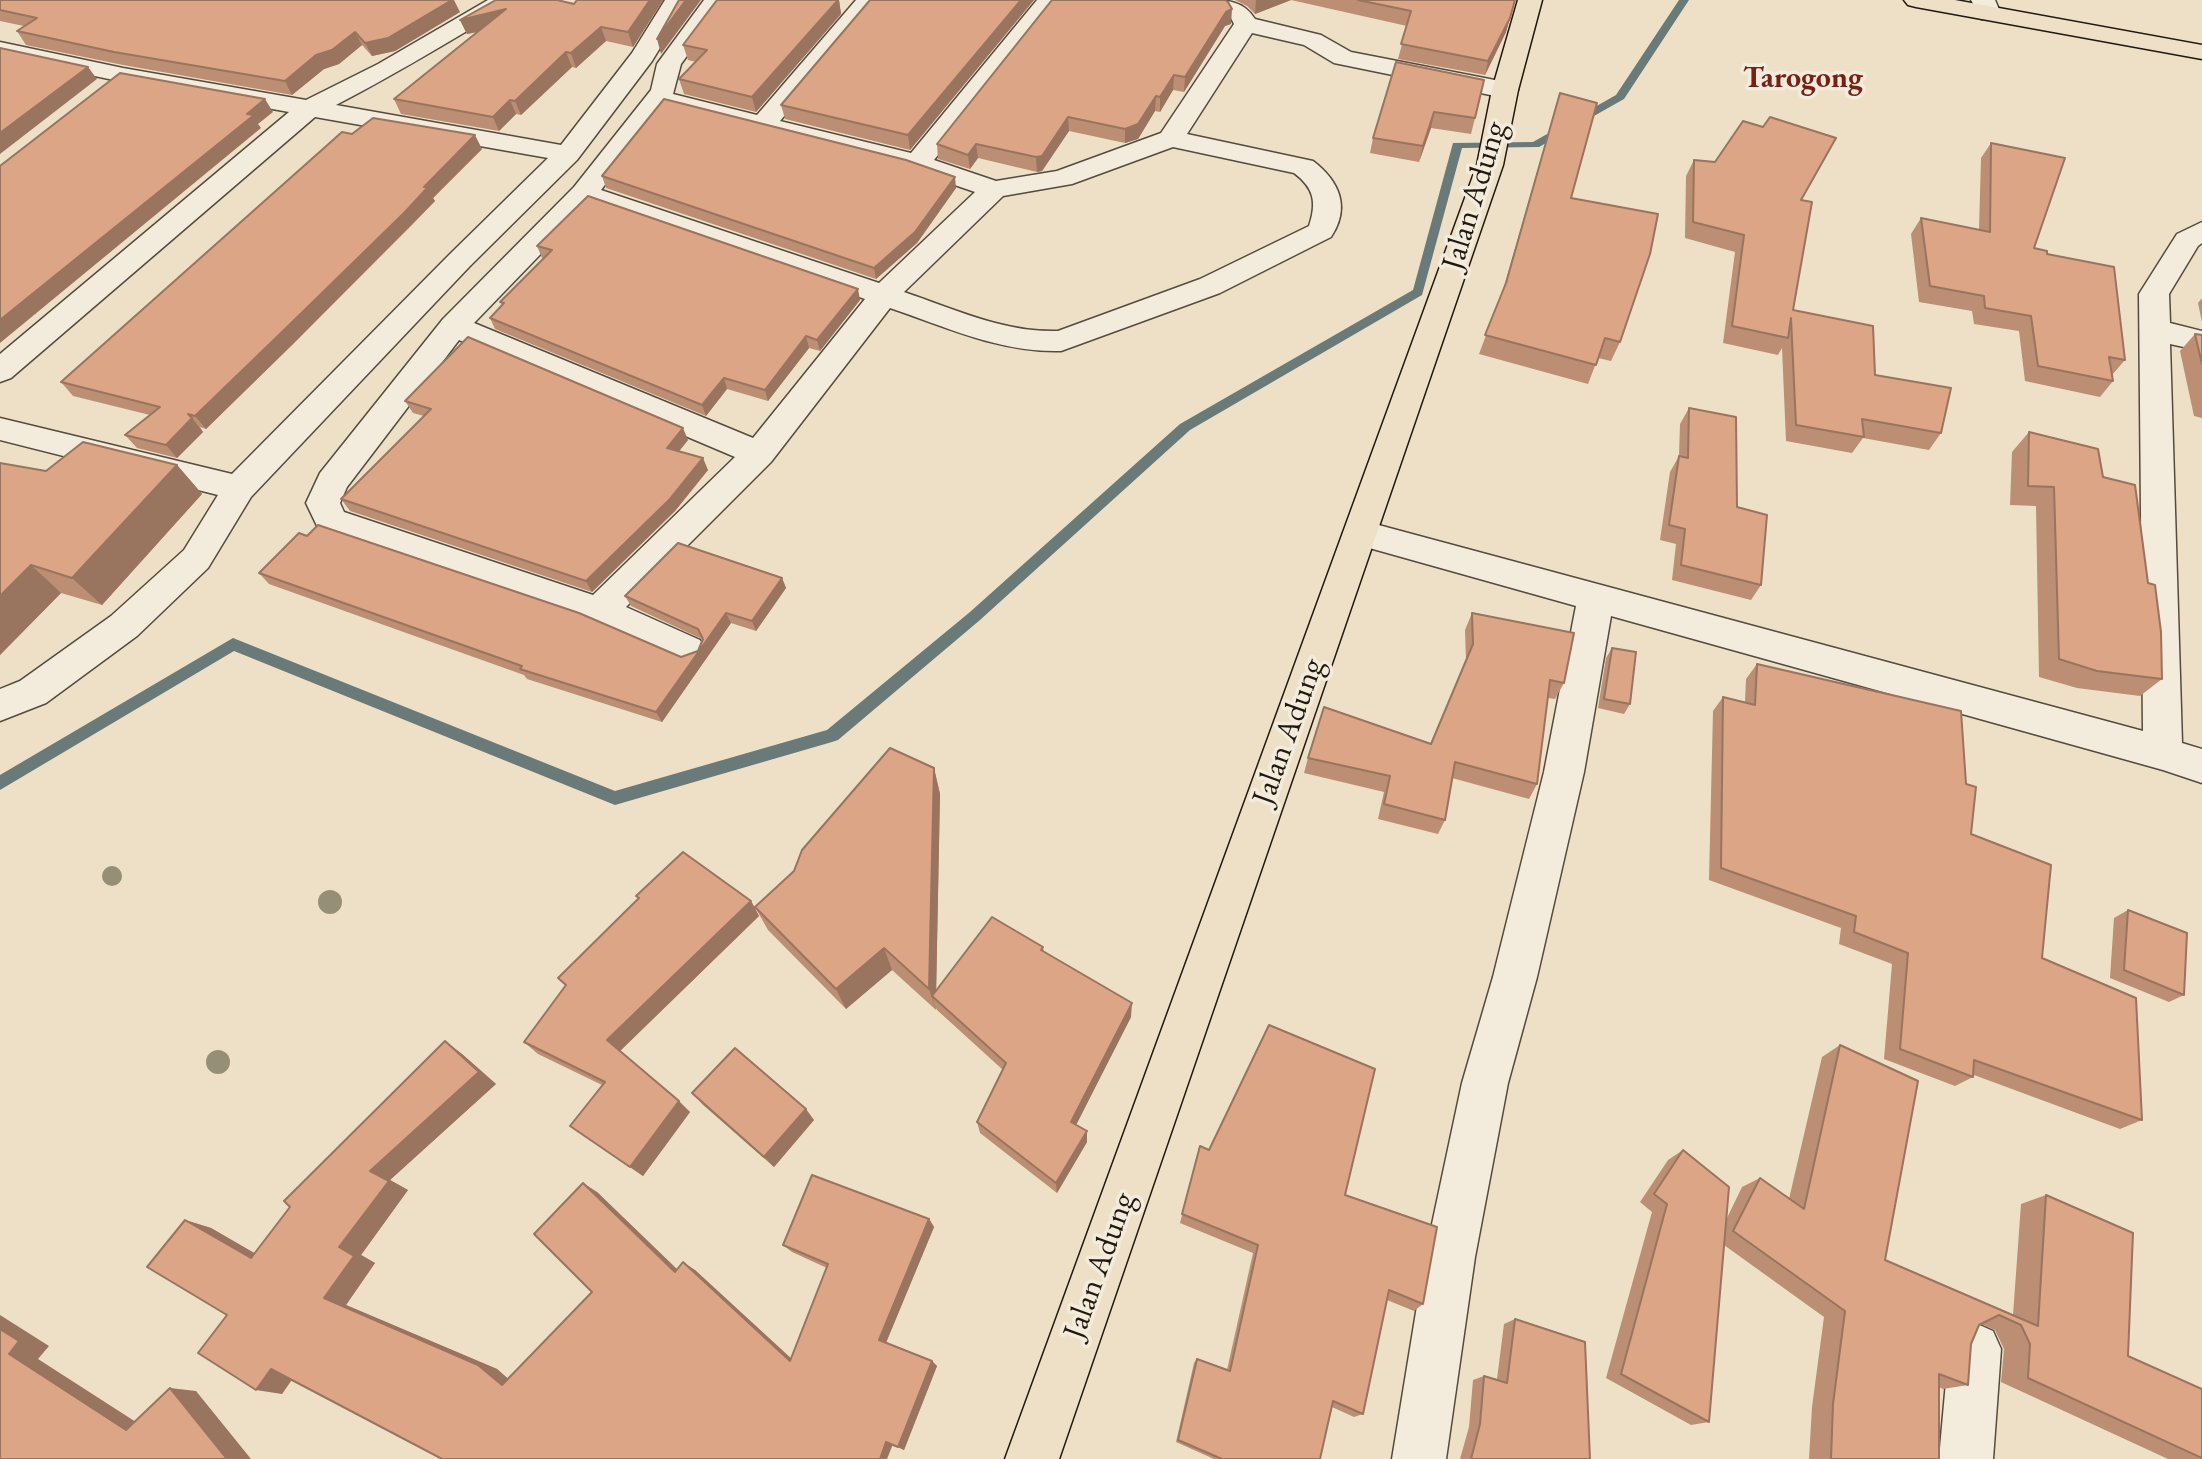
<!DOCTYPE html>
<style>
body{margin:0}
canvas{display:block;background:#ede0c7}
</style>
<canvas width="2202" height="1459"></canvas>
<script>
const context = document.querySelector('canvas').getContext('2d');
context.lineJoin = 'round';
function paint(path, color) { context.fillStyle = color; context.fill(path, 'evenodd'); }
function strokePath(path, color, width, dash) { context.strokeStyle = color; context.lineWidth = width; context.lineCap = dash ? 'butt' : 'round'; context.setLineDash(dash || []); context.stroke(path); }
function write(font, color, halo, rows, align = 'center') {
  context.font = font + ' "EB Garamond",serif'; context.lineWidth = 7; context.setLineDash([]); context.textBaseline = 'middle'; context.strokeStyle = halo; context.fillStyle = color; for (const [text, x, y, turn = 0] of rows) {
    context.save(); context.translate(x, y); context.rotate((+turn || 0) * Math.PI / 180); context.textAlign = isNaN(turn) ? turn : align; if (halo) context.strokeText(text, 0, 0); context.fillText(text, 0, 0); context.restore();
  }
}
paint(new Path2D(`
 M1679 0H1689L1624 99 1539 147 1462 148 1422 295 1190 430 980 620 838 740 832 742 615 805 234 651 0 790V775L233 638 615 791 827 730 970 612 1180 424 1413 290 1453 143 1533 142 1616 95Z`), '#6a7a78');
const minor = new Path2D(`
 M488 0H520C513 9 497 13 487 19 437 49 388 78 336 105L561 145 632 53 665 0H689L652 61 577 160 470 266 251 497 208 568 137 636 46 703 0 721V689L20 681 111 616 184 550 218 495 0 440V418L232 474 450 254 548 158 315 117 11 378 0 382V354L289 112 123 82 0 56V42L123 68 306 100 378 64Z
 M704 0H728L681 64 673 94 757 115 856 0H881L780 121 911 153 1037 0H1061L934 160 996 181 1057 171 1161 133 1234 24 1229 14 1207 5 1203 0C1227 0 1243 0 1255 19L1321 35 1351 52 1505 82 1514 85 1518 90 1514 95 1505 98 1334 63 1304 45 1252 33 1187 134 1313 161C1339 181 1351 207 1331 237L1220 293 1061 351C1001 353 946 327 890 308L771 462 626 607 700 640 705 650 700 660 687 665 586 621 319 530 306 503 320 473 443 319 574 187 651 90 657 64ZM664 107 908 169 975 192 879 283 601 190ZM1173 147 1294 173C1314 188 1317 202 1309 226L1200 279 1058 331C1005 333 954 309 904 292L1003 196 1072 184ZM589 204 865 299 753 438 474 323ZM459 340 735 457 593 595 344 512 340 503 347 487Z
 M1971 0H1995L2001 14 1997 19H1981Z
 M2202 222V243L2198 246 2169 294 2170 323 2202 331V351L2170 344 2182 743 2202 749V783L2163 770 1611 616 1584 772 1537 977 1508 1083 1475 1257 1446 1459H1392L1425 1257 1462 1083 1493 977 1544 772 1576 606 1348 542 1343 533 1348 524 1360 520 2143 731 2139 294 2177 234Z
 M1975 1323 1993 1331 2001 1349 1993 1459H1939L1949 1349 1957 1331Z`);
const major = new Path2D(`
 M1518 0H1542L1518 90 1503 165 1059 1459H1005L1477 165 1492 90Z
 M1904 0H1955L2202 45V59L1916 7 1908 5Z`);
strokePath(minor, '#544b3e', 3);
strokePath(major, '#211910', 3);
paint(minor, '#f3ebdb');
paint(major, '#ede0c7');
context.fillStyle = '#968f78';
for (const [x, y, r] of [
 [112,876,10],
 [330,902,12],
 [218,1062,12]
]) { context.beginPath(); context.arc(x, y, r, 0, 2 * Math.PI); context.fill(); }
paint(new Path2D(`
 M0 0 460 12 395 51 372 56 362 45 339 64 324 69 292 95 123 65 26 45 17 31 24 26 0 21Z
 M663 0 633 47 606 41 576 68 572 67 521 115 516 114 499 131 401 114 394 99 478 32 467 34 460 20 574 4Z
 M717 0H839L841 14 756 112 684 94 679 79 696 62 688 60 683 45Z
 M870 0H1034L910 150 785 119 781 105Z
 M1052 0 1231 24 1225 26 1184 92 1173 90 1160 112 1155 111 1138 139 1125 143 1069 131 1042 171 1037 172 978 158 970 169 938 159 937 144Z
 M1235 0H1515L1506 32 1485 75 1398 59 1407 26 1291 0 1255 14 1247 6Z
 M1396 62 1475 118 1471 134 1431 128 1419 162 1370 153 1373 138Z
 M1560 93 1571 198 1620 342 1611 361 1598 358 1588 384 1479 354 1503 290Z
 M352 134 482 149 433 198 435 201 412 225 292 345 206 429 200 427 203 432 177 458 137 448 125 435 150 415 73 396 61 382Z
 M1991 143 2034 248 2047 254 2125 360 2112 375 2113 381 2100 397 2025 381 2019 331 1974 324 1972 311 1919 302 1911 234 1921 218 1979 230 1981 158Z
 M1827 155 1801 200 1793 310 1875 375 1941 433 1929 450 1863 438 1852 453 1786 441 1782 348 1778 355 1723 343 1735 252 1685 238 1686 176 1694 160 1715 162Z
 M602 176 956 188 917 243 876 279 606 188Z
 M537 246 860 300 820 351 809 348 768 401 727 389 706 416 495 329 490 318 502 305 500 302 544 258H542Z
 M2202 298V322L2198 303Z
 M2195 334 2202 335V418L2194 416 2180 351Z
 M405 401 688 440 679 451 708 470 675 511 592 592 350 511 341 499 424 416 413 413Z
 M1689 408 1737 507 1761 585 1751 600 1672 580 1676 544 1660 540 1670 472 1679 456 1680 424Z
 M2029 432 2103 477 2162 679 2140 696 2077 688 2039 677 2036 506 2010 505 2012 452Z
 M0 463 46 471 177 465 202 494 102 605 61 593 0 655Z
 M259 573 681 657 698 651 702 639 631 606 625 596 782 578 786 588 756 631 731 623 662 722 527 679 524 675 269 584Z
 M1472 613 1564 683 1555 699 1548 698 1537 784 1529 799 1452 778 1445 820 1438 834 1378 819 1384 792 1304 773 1308 758 1431 744 1466 660 1465 630Z
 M1612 648 1630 704 1624 714 1598 708 1606 658Z
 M1757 664 1966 784 1971 834 2042 958 2142 1120 2120 1129 1974 1075 1973 1077 1955 1086 1884 1059 1892 964 1839 944 1841 928 1709 880 1713 711 1723 697 1745 702 1746 679Z
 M934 768 940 794 936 991 1043 947 1044 952 1131 1017 1076 1125 1087 1131V1142L1057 1193 980 1133 977 1122 1003 1070 937 1010 936 1008V1010L892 970 846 1009 768 930 755 907Z
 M636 896 751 901 759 916 620 1051 690 1112 643 1176 570 1126 602 1085 538 1054 524 1042 639 898Z
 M2128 910 2184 995 2169 1002 2110 978 2114 918Z
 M445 1041 462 1054 496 1084 390 1180 408 1190 361 1255 375 1263 346 1305 497 1369 508 1379 592 1292 597 1192 677 1269 695 1270 791 1358 827 1268 792 1252 783 1245 929 1219 934 1227 886 1343 932 1361 937 1366 904 1450 893 1445 291 1380 282 1394 227 1315 185 1220 211 1228 254 1253Z
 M1840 1045 1885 1260 2013 1315 2021 1204 2046 1195 2128 1356 2202 1389V1459H2168L2001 1382 2004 1349 1995 1330 1981 1324 1979 1325 1971 1344 1968 1385 1943 1389 1939 1387V1459H1809L1812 1407 1824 1317 1724 1245 1709 1422 1691 1425 1606 1378 1652 1212 1640 1202 1668 1160 1683 1150 1727 1218 1742 1187 1760 1178 1789 1199 1822 1057Z
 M692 1093 814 1120 774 1167 703 1105Z
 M1200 1146 1345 1195 1423 1304 1414 1311 1387 1300 1363 1414 1354 1417 1332 1407 1320 1459H1214L1176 1442 1194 1363 1197 1359 1227 1370 1253 1253 1180 1223Z
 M1515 1319 1590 1459H1460L1469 1427 1473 1380 1484 1376 1497 1379 1504 1324Z`), '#bc8e73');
paint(new Path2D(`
 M452 0H454L460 12 395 51 372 56 365 43Z
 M650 0H663L633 47 628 32Z
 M686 0H701L661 54 657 39Z
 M838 0H839L841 14 756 112 752 97Z
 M1021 0H1034L910 150 908 135Z
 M1256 0H1291L1255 14Z
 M1515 0 1506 32 1485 75 1488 61Z
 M506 9 512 24 467 34 460 20Z
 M1232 9 1231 24 1225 26 1184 92 1185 77 1226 12Z
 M601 27 606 41 576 68 571 53Z
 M355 32 362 45 339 64 324 69 292 95 285 81 316 55Z
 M566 52 572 67 521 115 515 101Z
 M88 67 97 79 0 154V133Z
 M1174 75 1173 90 1160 112V97Z
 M1156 96 1155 111 1138 139 1125 143V129Z
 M265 99 273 112 258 124 261 128 0 343V320Z
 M510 100 516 114 499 131 493 117Z
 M1434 112 1431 128 1419 162 1423 146Z
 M1068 117 1069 131 1042 171 1037 172 1036 157Z
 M475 135 482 149 433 198 435 201 292 345 206 429 195 416Z
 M976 144 978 158 970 169 968 155Z
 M955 177 956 188 917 243 876 279 874 268Z
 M858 289 860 300 820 351 817 340Z
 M806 336 809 348 768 401 765 390Z
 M724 378 727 389 706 416 702 405Z
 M192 418 203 432 177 458 166 445Z
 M683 428 688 440 672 460 667 448Z
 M703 458 708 470 675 511 592 592 586 581Z
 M177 465 202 494 102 605 72 578Z
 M31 565 61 593 0 655V596Z
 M782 578 786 588 756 631 752 621Z
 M726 613 731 623 662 722 656 712Z
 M934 768 940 794 936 1000 932 996 936 1010 929 989Z
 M751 901 759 916 619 1052 607 1040Z
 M884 948 892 970 846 1009 836 989Z
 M1132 1003 1131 1017 1072 1133 1071 1122Z
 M445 1041 462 1054 496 1084 390 1180 408 1190 361 1255 375 1263 346 1305 497 1369 520 1389 502 1385 324 1298 339 1247 370 1171Z
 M679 1101 690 1112 643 1176 630 1167Z
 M806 1109 814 1120 774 1167 764 1157Z
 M1087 1131V1142L1057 1193 1056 1183Z
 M583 1183 597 1192 687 1279 675 1272Z
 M929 1219 934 1227 885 1345 879 1340Z
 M185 1220 211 1228 275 1265 251 1258Z
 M683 1262 695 1270 799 1366 790 1361Z
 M0 1315 49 1346 38 1359 153 1433 126 1430 9 1354 0 1329Z
 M932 1361 937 1366 904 1450 898 1447Z
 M271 1369 296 1374 282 1394 256 1390Z
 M170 1388 196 1391 251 1459H227Z
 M886 1442 893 1444 887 1459H880Z`), '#99745e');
const building = new Path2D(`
 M0 0H452L388 38 365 43 355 32 332 50 316 55 285 81 114 52 17 31 37 18 0 10Z
 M496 0H557L574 4 577 0H650L628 32 601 27 571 53 566 52 515 101 510 100 493 117 394 99 506 9 460 20Z
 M679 0H686L657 39Z
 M717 0H838L752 97 679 79 707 50 683 45Z
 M870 0H1021L908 135 781 105Z
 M1052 0H1225L1228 2 1232 9 1226 12 1185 77 1174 75 1160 97 1156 96 1138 124 1125 129 1068 117 1042 156 1036 157 976 144 968 155 937 144Z
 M1358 0H1515L1510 18 1488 61 1401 44 1411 11Z
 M0 48 88 67 0 133Z
 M1396 62 1484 80 1475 118 1434 112 1423 146 1373 138Z
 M120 73 265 99 247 114 254 115 0 320V166Z
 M1560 93 1597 103 1571 198 1658 214 1650 254 1620 342 1605 338 1596 365 1485 335 1506 283Z
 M664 99 906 160 955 177 915 232 874 268 602 176Z
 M1770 117 1836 138 1801 200 1812 202 1793 310 1873 326 1875 375 1951 388 1941 433 1862 419 1864 437 1796 425 1791 318 1788 338 1732 326 1744 235 1693 222 1694 160 1715 162 1743 121 1763 127Z
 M373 118 475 135 424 187H428L405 212 282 332 195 416 188 414 192 418 166 445 125 435 160 407 61 382 342 132 352 134Z
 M1991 143 2065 158 2034 248 2047 251V254L2114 267 2125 360 2109 357 2113 381 2038 366 2031 316 1985 308 1984 296 1930 286 1921 218 1990 232Z
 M588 196 858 289 817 340 806 336 765 390 724 378 702 405 490 318 504 303 500 302 552 250 537 246Z
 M2195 334 2202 335V364Z
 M468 337 683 428 667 448 703 458 670 499 586 581 341 499 431 409 405 401Z
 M1689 408 1736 417 1737 507 1767 515 1761 585 1681 565 1685 529 1669 525 1679 456 1688 458Z
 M2029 432 2098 449 2103 477 2135 485 2148 583 2155 585 2161 632 2162 679 2097 671 2059 659 2054 487 2028 486Z
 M83 442 177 465 72 578 31 565 0 596V463L46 471Z
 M318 525 579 613 681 657 698 651 703 639 698 629 625 596 678 543 782 578 752 621 726 613 656 712 520 669 522 666 259 573 299 533 307 536Z
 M1472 613 1574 633 1564 683 1550 680 1537 784 1455 762 1445 820 1384 804 1390 776 1308 758 1324 707 1431 744 1473 644Z
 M1612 648 1636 652 1630 704 1604 699Z
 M1757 664 1961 711 1966 784 1976 787 1971 834 2051 865 2042 958 2136 998 2142 1120 1974 1060 1973 1077 1900 1049 1908 953 1854 932 1856 916 1721 868 1723 697 1755 705Z
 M890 748 934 768 929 989 884 948 836 989 755 907 794 871 802 850Z
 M683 852 751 901 607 1040 679 1101 630 1167 570 1126 605 1082 524 1042 566 985 558 978 639 898 636 896Z
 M2128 910 2187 933 2184 995 2124 970Z
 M992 917 1043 947 1041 950 1132 1003 1071 1122 1087 1131 1056 1183 977 1122 1006 1063 932 996Z
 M1269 1025 1375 1069 1345 1195 1437 1227 1423 1304 1389 1290 1363 1414 1333 1401 1320 1459H1222L1178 1440 1197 1359 1230 1371 1258 1245 1182 1214 1200 1146 1209 1150Z
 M445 1041 479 1072 370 1171 389 1181 339 1247 354 1256 324 1298 478 1365 502 1385 592 1292 534 1234 583 1183 675 1272 683 1262 790 1361 828 1264 783 1245 812 1175 929 1219 879 1340 932 1361 898 1447 886 1442 880 1459H442L271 1369 256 1390 198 1353 227 1315 147 1267 185 1220 251 1258 290 1207 284 1201Z
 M1840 1045 1918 1081 1885 1260 2038 1326 2046 1195 2133 1233 2128 1356 2202 1389V1458L2028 1378 2030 1344 2021 1325 1999 1315 1979 1325 1971 1344 1968 1385 1939 1374V1459H1831L1833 1404 1845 1311 1733 1231 1760 1178 1804 1209Z
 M735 1048 806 1109 764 1157 692 1093Z
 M1683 1150 1729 1187 1709 1422 1621 1374 1667 1204 1654 1194Z
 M1515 1319 1585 1342 1590 1459H1471L1480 1424 1484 1376 1507 1383Z
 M0 1329 19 1341 9 1354 126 1430 170 1388 227 1459H0Z`);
paint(building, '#dba586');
strokePath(building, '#99745e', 2);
write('bold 30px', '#7a1f14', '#f3ebdb', [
 ["Tarogong",1803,79]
]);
write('32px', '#211910', '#f3ebdb', [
 ["Jalan Adung",1475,196,-73],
 ["Jalan Adung",1289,732,-70],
 ["Jalan Adung",1100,1266,-70]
]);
</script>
